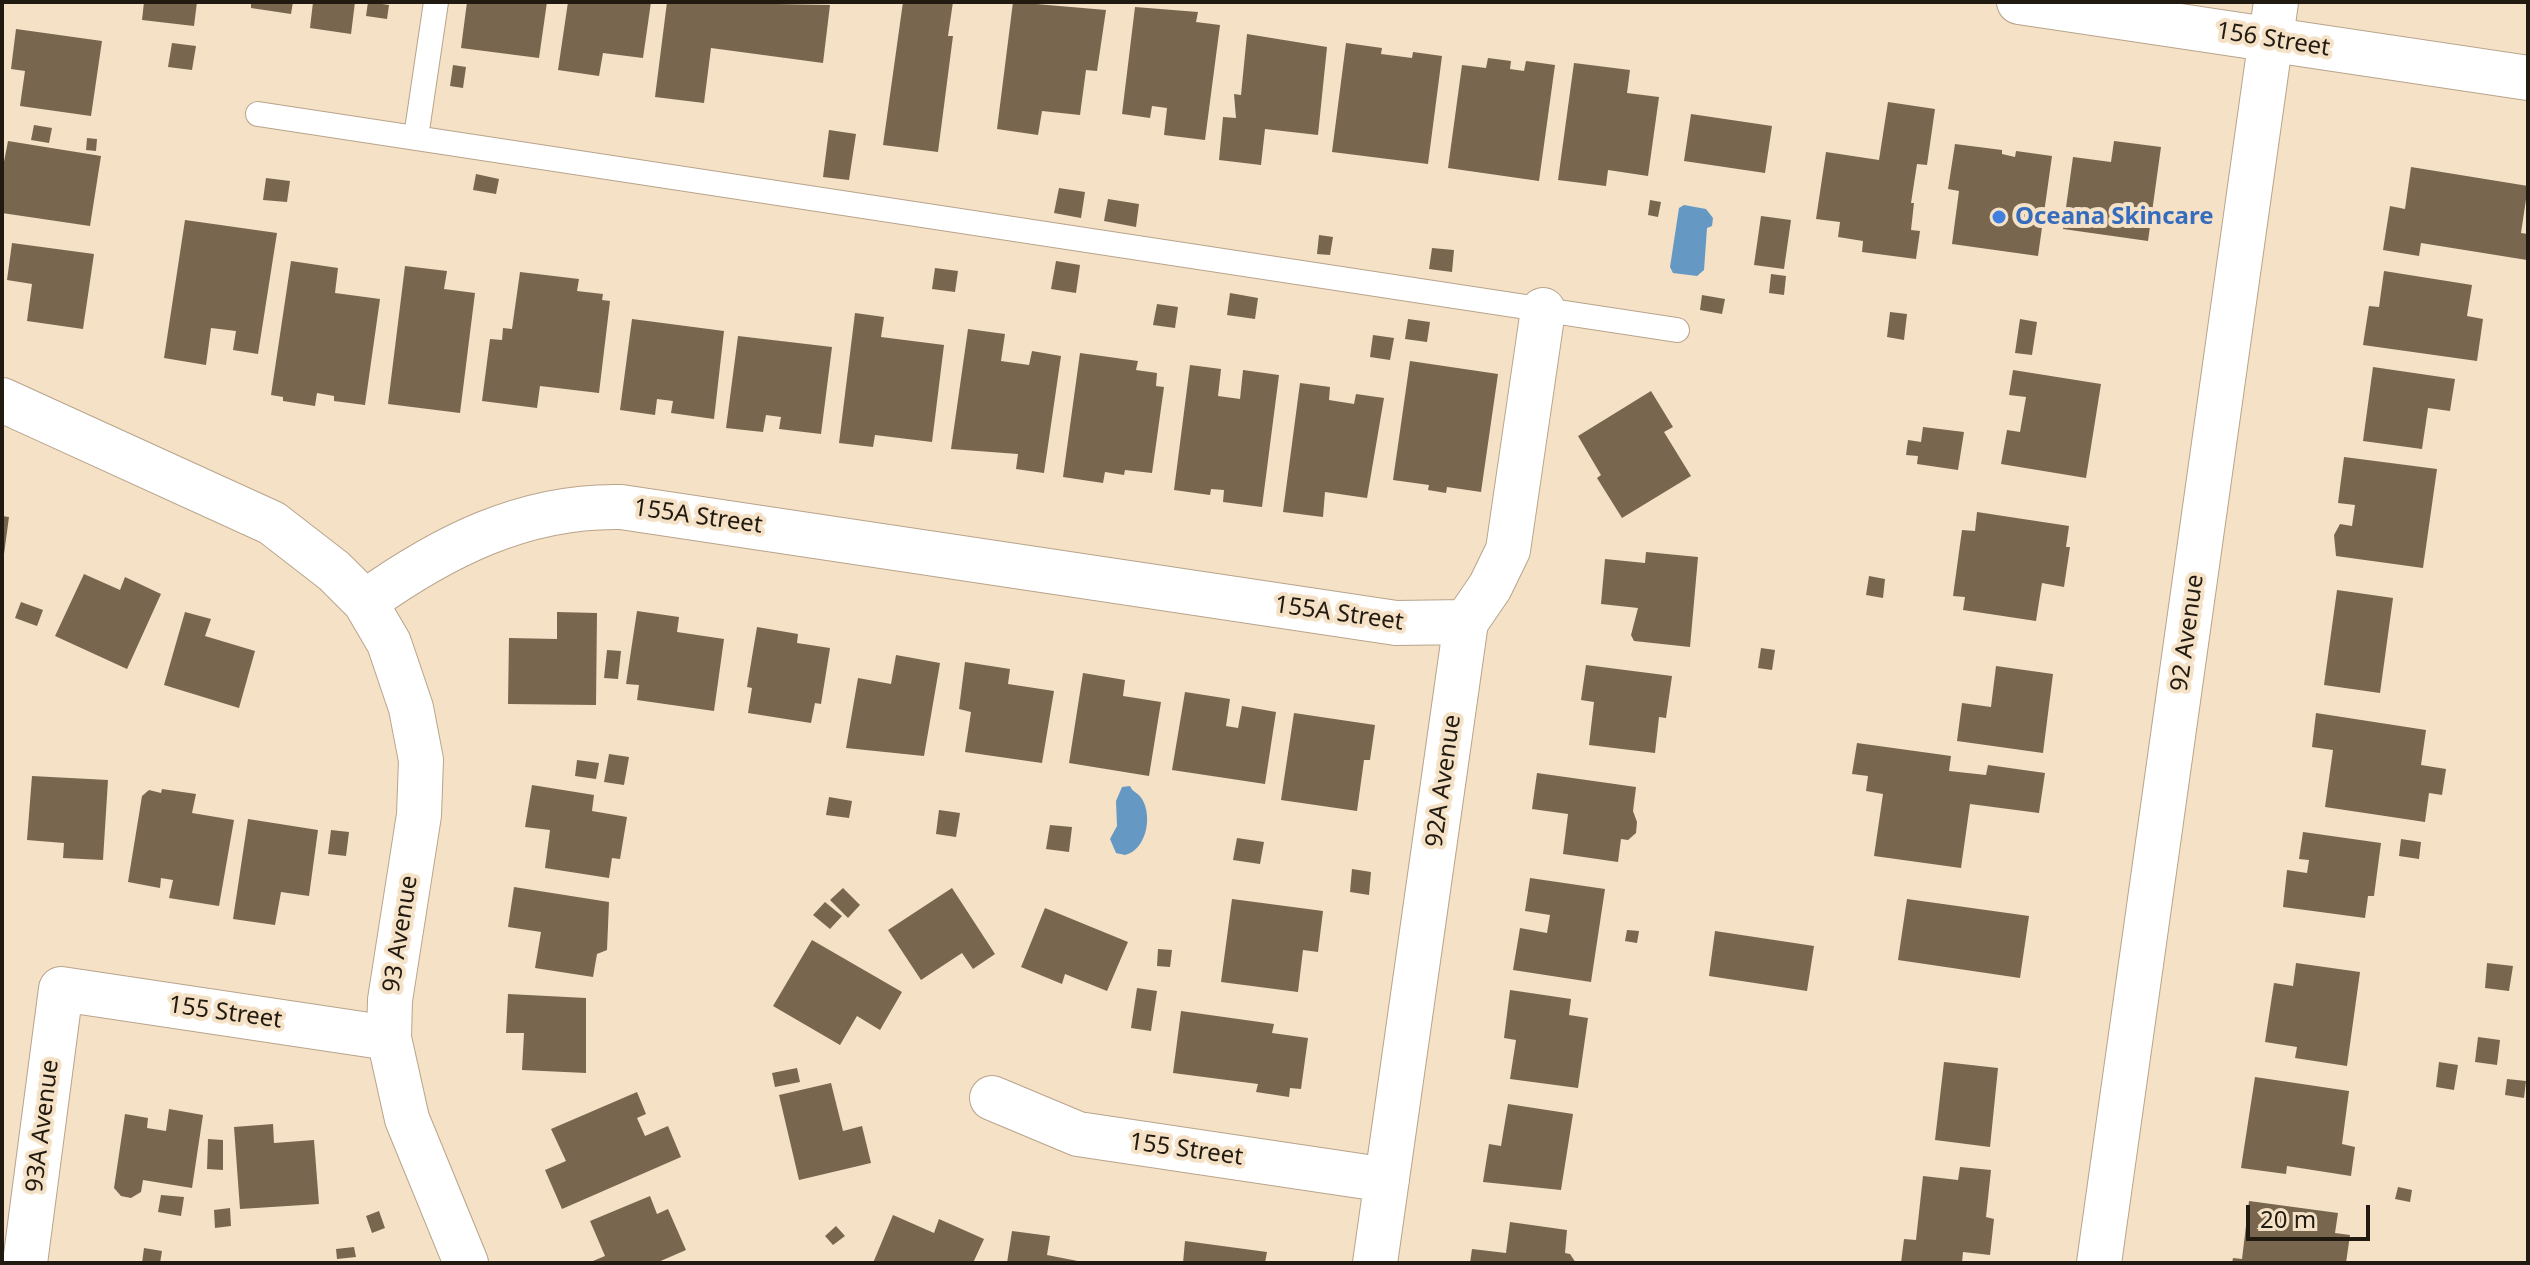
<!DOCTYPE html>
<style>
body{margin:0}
#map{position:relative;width:2530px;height:1265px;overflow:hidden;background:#f5e1c6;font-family:"Noto Sans",sans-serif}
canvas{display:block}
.frame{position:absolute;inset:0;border:4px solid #211a10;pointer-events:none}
.scale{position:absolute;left:2246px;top:1205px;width:124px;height:36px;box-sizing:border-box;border:4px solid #211a10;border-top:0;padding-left:10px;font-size:24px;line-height:28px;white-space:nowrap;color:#211a10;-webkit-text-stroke:6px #f5e1c6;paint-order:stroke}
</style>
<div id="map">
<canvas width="2530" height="1265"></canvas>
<div class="frame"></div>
<div class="scale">20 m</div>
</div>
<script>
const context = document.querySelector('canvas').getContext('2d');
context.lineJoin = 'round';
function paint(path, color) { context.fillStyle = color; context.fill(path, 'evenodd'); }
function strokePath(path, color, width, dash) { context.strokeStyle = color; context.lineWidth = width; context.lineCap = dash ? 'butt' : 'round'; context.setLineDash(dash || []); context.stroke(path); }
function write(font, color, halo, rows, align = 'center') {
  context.font = font + ' "Noto Sans",sans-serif'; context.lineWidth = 8; context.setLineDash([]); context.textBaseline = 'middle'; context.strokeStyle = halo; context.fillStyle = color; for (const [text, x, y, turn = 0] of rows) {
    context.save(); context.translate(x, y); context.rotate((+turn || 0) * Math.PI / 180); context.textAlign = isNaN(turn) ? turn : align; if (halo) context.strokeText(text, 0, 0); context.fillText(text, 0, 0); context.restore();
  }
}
paint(new Path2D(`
 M1684 205 1706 209 1713 218 1712 226 1707 228 1704 270 1697 276 1673 273 1670 267 1679 208Z
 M1130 786C1133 793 1138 792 1142 799 1153 817 1146 850 1125 855L1116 853 1110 839 1117 826 1116 801 1122 787Z`), '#6598c3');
paint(new Path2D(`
 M144 2H197L194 26 142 20Z
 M251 2H293L291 14 251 8Z
 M313 2H355L351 34 310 28Z
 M368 2 389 5 387 19 366 16Z
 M467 2H547L539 58 461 48Z
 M568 2H651L643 58 603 53 599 76 558 70Z
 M667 2 830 5 823 63 711 48 704 103 655 97Z
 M903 2H953L948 36H953L938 152 883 145Z
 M1013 2 1106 10 1097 71 1086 70 1080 115 1042 111 1038 135 997 129Z
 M1135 7 1198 12 1196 22 1220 25 1205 140 1164 135 1167 108 1152 106 1150 118 1122 114Z
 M16 29 102 41 91 116 20 106 25 71 11 69Z
 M1247 34 1327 47 1318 135 1265 129 1261 165 1219 160 1223 117 1236 118 1234 94 1241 95Z
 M172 43 196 46 192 70 168 67Z
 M1346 43 1382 48 1381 54 1412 58 1413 52 1442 56 1428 164 1332 152Z
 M1488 58 1511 61 1510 69 1524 71 1526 61 1555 65 1539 181 1448 168 1462 65 1486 68Z
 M1574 63 1630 70 1627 93 1659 97 1648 176 1608 170 1606 186 1558 180Z
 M453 65 466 67 463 88 450 86Z
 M1888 102 1935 109 1927 165 1917 164 1911 203H1914L1911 230 1920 231 1916 259 1862 252 1863 241 1838 237 1840 222 1816 219 1826 152 1879 160Z
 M1691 114 1772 126 1765 173 1684 161Z
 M34 125 52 128 49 143 31 140Z
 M829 130 856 134 849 180 823 177Z
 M87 138 97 139 96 151 86 150Z
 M8 141 101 156 90 226 2 213V172Z
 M2114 141 2161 147 2148 241 2063 229 2073 157 2111 162Z
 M1955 144 2002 150V154L2015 157 2016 151 2052 156 2038 256 1952 244 1959 191 1948 189Z
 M2411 167 2528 186 2521 233 2528 234 2527 260 2421 243 2419 256 2383 250 2390 206 2405 209Z
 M476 174 499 179 496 194 473 190Z
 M266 178 290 181 287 202 263 200Z
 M1059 188 1085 192 1081 218 1054 213Z
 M1108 199 1139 204 1136 227 1104 221Z
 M1650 200 1661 202 1658 217 1648 215Z
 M1761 216 1791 220 1784 269 1754 265Z
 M185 220 277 233 258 354 233 350 236 331 211 328 206 365 164 358Z
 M1319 235 1333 237 1330 255 1317 254Z
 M12 243 94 254 83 329 27 321 32 284 7 280Z
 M1432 248 1454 250 1452 272 1429 269Z
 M291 261 338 268 335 293 380 299 365 405 334 401V396L317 393 315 406 283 401V397L271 395Z
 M1056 261 1080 265 1076 293 1051 289Z
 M405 266 447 271 444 289 475 293 460 413 388 404Z
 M935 268 958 271 955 292 932 289Z
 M2384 271 2472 285 2467 316 2483 319 2477 361 2363 345 2369 306 2379 307Z
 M520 272 579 279 577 291 603 294 602 300 610 301 599 393 540 386 537 408 482 401 490 339 502 340 503 328 512 329Z
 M1771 274 1786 276 1784 295 1769 293Z
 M1230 293 1258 298 1255 319 1227 315Z
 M1702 295 1725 299 1722 314 1700 310Z
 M1157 304 1178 307 1175 328 1153 325Z
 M1890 312 1907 314 1904 340 1887 337Z
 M855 313 884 317 881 337 944 345 932 442 875 435 873 447 839 443Z
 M632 319 724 331 714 419 671 413 673 401 657 399 655 415 620 410Z
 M1408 319 1430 322 1427 342 1405 339Z
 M2020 319 2037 322 2032 355 2015 353Z
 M968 329 1005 334 1001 361 1029 365 1032 351 1061 356 1044 473 1016 469 1018 454 951 449Z
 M1373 335 1394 338 1390 360 1370 357Z
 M738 336 832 347 821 434 779 429 781 417 766 415 763 432 726 428Z
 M1080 353 1138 361 1136 370 1157 373 1156 386 1164 387 1152 473 1125 470 1124 475 1105 472 1103 483 1063 477Z
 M1410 361 1498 374 1481 492 1447 487 1446 493 1428 490 1429 485 1393 480Z
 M1190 365 1221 369 1218 396 1240 399 1243 370 1279 375 1262 507 1223 502 1224 490 1211 489 1210 495 1174 490Z
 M2373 367 2455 379 2450 411 2428 408 2422 449 2363 441Z
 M2013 370 2101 384 2086 478 2001 464 2007 430 2020 432 2026 397 2009 395Z
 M1300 383 1330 387 1329 400 1354 404 1356 394 1384 398 1367 498 1325 492 1323 517 1283 512Z
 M1651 391 1673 427 1664 432 1691 476 1622 518 1597 478 1601 475 1578 436Z
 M1923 427 1964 432 1958 470 1917 464 1918 456 1906 455 1908 440 1921 442Z
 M2344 457 2437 469 2423 568 2336 556 2334 535 2340 524 2352 526 2355 505 2338 503Z
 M1977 512 2069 526 2066 547H2070L2064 587 2042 583 2036 621 1963 610 1965 597 1953 596 1962 530 1975 531Z
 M2 516 9 517 4 554 2 553Z
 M1646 552 1698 557 1690 647 1634 641 1631 635 1638 608 1601 604 1605 559 1645 563Z
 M84 574 120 590 125 577 161 594 127 669 55 636Z
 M1869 576 1885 579 1883 598 1866 595Z
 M2337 590 2393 598 2380 693 2324 685Z
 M21 602 43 610 37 626 15 618Z
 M637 611 679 617 677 632 724 639 714 711 637 700 639 685 626 684Z
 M185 612 211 619 205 636 255 651 239 708 164 685Z
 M557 612 597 613 596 705 508 704 509 638 557 639Z
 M757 627 798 634 797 643 830 648 821 704 815 703 811 723 748 713 752 688 747 687Z
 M1761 648 1775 650 1772 670 1758 668Z
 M607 650 621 651 618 679 604 678Z
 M896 655 940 663 924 756 846 748 858 678 891 684Z
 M965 662 1010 669 1008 684 1054 691 1042 763 965 752 971 712 959 709Z
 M1586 665 1672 676 1666 718 1659 717 1655 753 1589 745 1594 702 1581 700Z
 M1996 666 2053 674 2043 753 1957 741 1962 703 1991 707Z
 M1083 673 1125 680 1123 696 1161 702 1149 776 1069 763Z
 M1185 692 1230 699 1226 726 1238 728 1242 706 1276 712 1265 784 1172 770Z
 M1294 713 1375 725 1370 760H1364L1357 811 1281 800Z
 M2316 713 2426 730 2421 765 2446 769 2442 795 2429 793 2425 822 2325 807 2333 750 2312 747Z
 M1857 743 1951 756 1949 771 1986 775 1988 765 2045 773 2039 813 1970 804 1961 868 1874 856 1883 794 1866 791 1868 776 1852 774Z
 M609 754 629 757 624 785 604 782Z
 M577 760 599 763 596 779 575 776Z
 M1537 773 1636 787 1633 811 1637 822 1636 833 1628 840 1621 839 1618 862 1563 854 1568 814 1532 809Z
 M32 776 108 780 103 860 63 858 64 843 27 840Z
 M532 785 594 795 592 811 627 817 620 859 612 858 609 878 545 868 550 830 525 827Z
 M162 789 196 794 192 813 234 820 219 906 169 898 173 880 161 878 160 888 128 882 142 796 149 790 161 793Z
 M829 797 852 801 849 818 826 815Z
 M939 810 960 813 956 837 936 834Z
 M248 819 318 830 309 896 281 892 275 925 233 919Z
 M1050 825 1072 827 1069 852 1046 849Z
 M331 830 349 832 346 856 328 854Z
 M2303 832 2381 843 2374 896H2368L2365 918 2283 907 2287 870 2307 873 2309 860 2299 859Z
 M1237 838 1264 842 1260 864 1233 860Z
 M2401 839 2421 842 2419 859 2399 856Z
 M1352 869 1371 872 1369 895 1350 892Z
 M1530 878 1605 889 1591 982 1513 970 1520 928 1547 933 1550 915 1525 911Z
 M514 887 609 902 607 950 597 954 593 977 535 968 541 932 508 927Z
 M843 888 860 905 848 918 830 900Z
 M952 888 995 954 973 969 962 953 921 980 888 930Z
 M1232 899 1323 911 1318 952 1303 950 1298 992 1221 982Z
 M1907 899 2029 916 2020 978 1898 960Z
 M825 902 842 916 830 929 813 915Z
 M1045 908 1128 942 1107 991 1065 974 1062 984 1021 967Z
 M1627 930 1639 931 1637 943 1625 941Z
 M1715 931 1814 946 1807 991 1709 976Z
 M812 940 902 992 880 1030 857 1016 840 1045 773 1006Z
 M1158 949 1172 950 1170 967 1157 966Z
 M2296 963 2360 972 2347 1066 2295 1058 2297 1047 2265 1042 2274 983 2293 986Z
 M2487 963 2513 966 2509 991 2485 988Z
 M1137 988 1157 991 1151 1031 1131 1028Z
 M1510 990 1571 999 1569 1015 1588 1018 1578 1088 1510 1079 1516 1040 1504 1038Z
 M508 994 586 998V1073L522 1070 524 1033H506Z
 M1181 1011 1274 1024 1272 1033 1308 1038 1301 1089 1290 1088 1289 1097 1256 1092 1258 1084 1173 1073Z
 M2478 1037 2500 1040 2497 1065 2475 1062Z
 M1944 1062 1998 1068 1990 1147 1935 1140Z
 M2439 1062 2458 1065 2454 1090 2436 1087Z
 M797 1068 800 1082 775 1087 772 1073Z
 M2255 1077 2349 1091 2342 1144 2355 1147 2351 1176 2287 1166 2286 1174 2241 1168Z
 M2507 1079 2526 1081 2524 1098 2505 1095Z
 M831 1083 843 1131 862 1126 871 1163 799 1180 779 1095Z
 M637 1092 646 1114 637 1118 645 1136 668 1126 681 1157 562 1209 545 1170 566 1161 551 1129Z
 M1508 1104 1573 1114 1561 1190 1483 1182 1489 1144 1501 1146Z
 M169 1109 203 1115 192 1188 143 1180 141 1192 131 1198 121 1196 114 1188 125 1114 148 1118 147 1128 166 1131Z
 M273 1124 274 1143 314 1140 319 1204 240 1209 234 1127Z
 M208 1139 223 1140V1170L207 1169Z
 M1960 1167 1991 1170 1986 1217 1994 1219 1990 1255 1963 1252 1962 1263H1901L1904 1239 1916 1240 1923 1176 1958 1180Z
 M2398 1187 2412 1190 2410 1202 2395 1199Z
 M161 1195 184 1197 181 1216 158 1212Z
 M650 1196 657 1214 668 1209 686 1250 656 1263H588L605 1256 590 1221Z
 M2249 1201 2338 1213 2335 1233 2350 1235 2346 1263H2232L2233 1258 2242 1259Z
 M230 1208 231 1226 215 1228 214 1210Z
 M379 1211 385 1228 372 1233 366 1216Z
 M893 1215 934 1233 939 1219 984 1239 973 1263H873Z
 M1510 1222 1567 1230 1565 1253 1570 1254 1576 1263H1470L1472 1249 1506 1253Z
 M836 1226 845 1236 833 1245 825 1236Z
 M1012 1231 1050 1236 1047 1255 1088 1263H1007Z
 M1185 1241 1267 1252 1265 1263H1183Z
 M354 1247 356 1257 337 1259 336 1249Z
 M144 1248 162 1251 160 1263H142Z`), '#78664f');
const service = new Path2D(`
 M258 114 1677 330
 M416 137 436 2`);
const minor = new Path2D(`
 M2 400 272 523 334 571 365 602 389 643 411 708 421 760 419 815 390 1000 389 1038 407 1119 466 1263
 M365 602C442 547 524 505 621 507L1396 623 1466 622
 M992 1098 1078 1134 1387 1180
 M25 1263 61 989 389 1038
 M1375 1263 1466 622 1490 587 1508 550 1543 310`);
const tertiary = new Path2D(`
 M2099 1263 2276 2`);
const secondary = new Path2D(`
 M2019 2 2528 78`);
strokePath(service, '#b8a48b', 26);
strokePath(minor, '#b8a48b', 46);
strokePath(tertiary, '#b8a48b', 46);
strokePath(secondary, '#b8a48b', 46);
strokePath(service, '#fff', 24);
strokePath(minor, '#fff', 44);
strokePath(tertiary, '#fff', 44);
strokePath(secondary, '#fff', 44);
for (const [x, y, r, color] of [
 [1999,217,8,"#3f7fe0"]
]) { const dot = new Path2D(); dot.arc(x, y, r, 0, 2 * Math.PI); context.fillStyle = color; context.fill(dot); strokePath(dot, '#f5e1c6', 3); }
write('24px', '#211a10', '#f5e1c6', [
 ["156 Street",2273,40,9],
 ["155A Street",698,517,8],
 ["155A Street",1339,614,8],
 ["92 Avenue",2188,633,-82],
 ["92A Avenue",1444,781,-82],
 ["93 Avenue",401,934,-81],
 ["155 Street",225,1013,8],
 ["93A Avenue",43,1126,-83],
 ["155 Street",1186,1150,8]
]);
write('bold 24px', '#366cbe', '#f5e1c6', [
 ["Oceana Skincare",2015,217]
], 'left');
</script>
